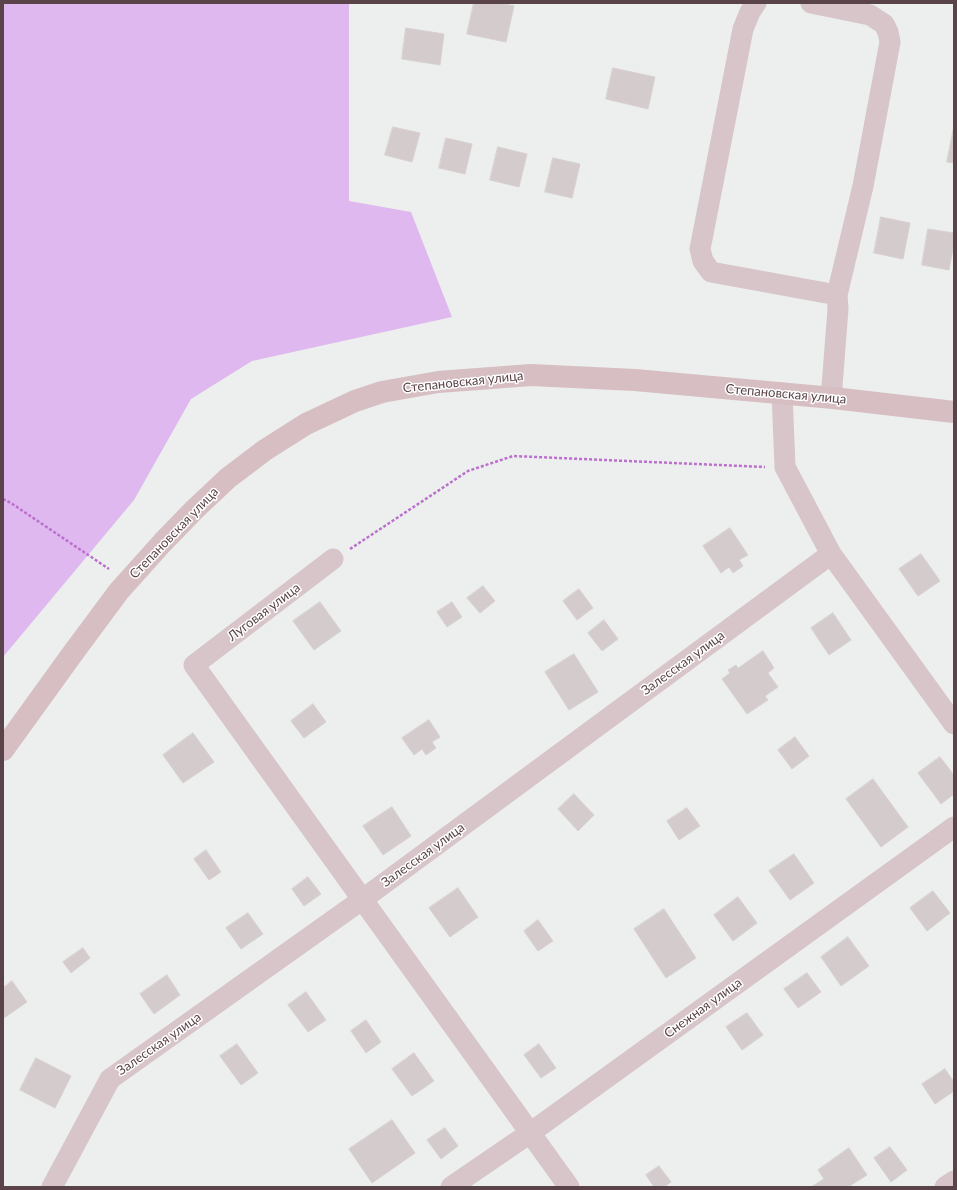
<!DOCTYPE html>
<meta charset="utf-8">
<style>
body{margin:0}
#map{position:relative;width:957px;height:1190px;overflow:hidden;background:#ecefed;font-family:Lato,sans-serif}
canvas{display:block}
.frame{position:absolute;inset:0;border:4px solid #5a4449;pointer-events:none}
</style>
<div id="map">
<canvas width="957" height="1190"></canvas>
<div class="frame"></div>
</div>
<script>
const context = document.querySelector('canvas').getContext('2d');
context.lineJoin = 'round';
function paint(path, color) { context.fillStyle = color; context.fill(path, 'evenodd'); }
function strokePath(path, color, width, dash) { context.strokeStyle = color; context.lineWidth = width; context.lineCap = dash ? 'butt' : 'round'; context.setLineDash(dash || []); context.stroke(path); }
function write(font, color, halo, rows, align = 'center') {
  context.font = font + ' Lato,sans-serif'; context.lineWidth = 3; context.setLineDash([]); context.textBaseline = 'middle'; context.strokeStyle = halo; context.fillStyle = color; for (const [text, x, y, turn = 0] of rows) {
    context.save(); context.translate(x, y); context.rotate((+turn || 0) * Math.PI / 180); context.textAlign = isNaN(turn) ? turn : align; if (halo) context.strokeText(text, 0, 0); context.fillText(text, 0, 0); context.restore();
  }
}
paint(new Path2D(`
 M3 3H349V201L411 212 452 317 252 361 191 399 134 500 3 657Z`), '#deb8ef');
const building = new Path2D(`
 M474 3H500L514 6 506 42 467 34Z
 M406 28 444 34 440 65 402 59Z
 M613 68 655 77 648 109 606 99Z
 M954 126V163L947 162Z
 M393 127 420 133 412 162 385 155Z
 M446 138 472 144 465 174 439 168Z
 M498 147 527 154 519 187 490 180Z
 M553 158 580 164 572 198 545 192Z
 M881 217 910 223 903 259 874 253Z
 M928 229 954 233V243L949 270 922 265Z
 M730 528 748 555 739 560 743 566 733 573 729 567 721 573 703 546Z
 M921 554 940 581 918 596 899 569Z
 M483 586 495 601 480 613 467 598Z
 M579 589 593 608 577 620 563 601Z
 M320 602 341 631 314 650 293 621Z
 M452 602 462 617 447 627 437 612Z
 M833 613 851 640 829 655 811 628Z
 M604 620 618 639 602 651 588 633Z
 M763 651 774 668 768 673 778 687 765 696 768 700 747 714 722 679 730 673 728 670 736 665 738 668Z
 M574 654 598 692 569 710 545 672Z
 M313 704 326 722 304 738 291 721Z
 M429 720 440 737 432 742 436 748 426 755 422 749 414 755 402 738Z
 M193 733 214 762 183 783 163 755Z
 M795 737 809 756 792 769 778 750Z
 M940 757 954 775V794L941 804 918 773Z
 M873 779 908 827 881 847 846 799Z
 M574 794 594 815 578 831 558 809Z
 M392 807 411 836 383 855 363 826Z
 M687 808 700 826 679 840 667 821Z
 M206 850 221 872 209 880 194 859Z
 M794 854 814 883 790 900 769 871Z
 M308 877 321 894 304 906 292 889Z
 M458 888 478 917 450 937 429 908Z
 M933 891 950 913 927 931 910 908Z
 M738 897 757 923 733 941 714 915Z
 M664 909 696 958 666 978 634 929Z
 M248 913 263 934 241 949 226 928Z
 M538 920 553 941 538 951 524 931Z
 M848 937 869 966 841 986 821 957Z
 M83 948 90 958 71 973 63 962Z
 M807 973 821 992 798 1008 784 989Z
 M167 975 180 995 154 1014 140 994Z
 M12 981 27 1002 4 1018 3 1016V988Z
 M306 992 326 1020 308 1032 288 1005Z
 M747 1013 763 1035 742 1050 726 1027Z
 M366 1020 381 1042 366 1053 351 1031Z
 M237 1044 258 1073 241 1085 220 1056Z
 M539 1044 556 1068 541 1078 524 1055Z
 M414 1053 434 1081 412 1096 392 1069Z
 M36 1058 71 1076 55 1108 20 1090Z
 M945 1069 954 1082V1091L935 1104 922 1084Z
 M392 1120 415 1153 372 1183 349 1149Z
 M445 1128 458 1146 441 1159 427 1140Z
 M890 1147 907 1170 891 1182 874 1158Z
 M849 1148 867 1175 848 1187H811L824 1179 818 1170Z
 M659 1166 671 1182 664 1187H654L646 1175Z`);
paint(building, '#d4cbcd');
strokePath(building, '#d8d0d0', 1);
strokePath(new Path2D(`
 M3 499 11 503 109 569
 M350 549 468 471 513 456 765 467`), '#bc70cd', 2.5, [3, 2]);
strokePath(new Path2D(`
 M756 3 750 12 743 29 700 249 703 261 711 272 837 295 863 186 890 42 888 32 884 24 870 15 811 3
 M782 393 785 467 831 554 954 724
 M833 398 832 386 838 309 837 295
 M333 559 194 665 569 1187
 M52 1187 110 1079 363 899 831 554
 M451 1187 530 1133 954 827
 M945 1187 954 1181`), '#d7c5c9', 21);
strokePath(new Path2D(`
 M3 750 73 653 119 591 163 542 195 509 228 478 265 450 306 424 355 401 382 392 438 382 531 375 635 380 833 398 954 412`), '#d6bec2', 22);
write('13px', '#5a4449', '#fff', [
 ["Степановская улица",463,382,-6],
 ["Степановская улица",786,394,5],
 ["Степановская улица",174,533,-46],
 ["Луговая улица",264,612,-37],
 ["Залесская улица",683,663,-36],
 ["Залесская улица",423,855,-36],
 ["Снежная улица",703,1008,-36],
 ["Залесская улица",159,1044,-35]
]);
</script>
